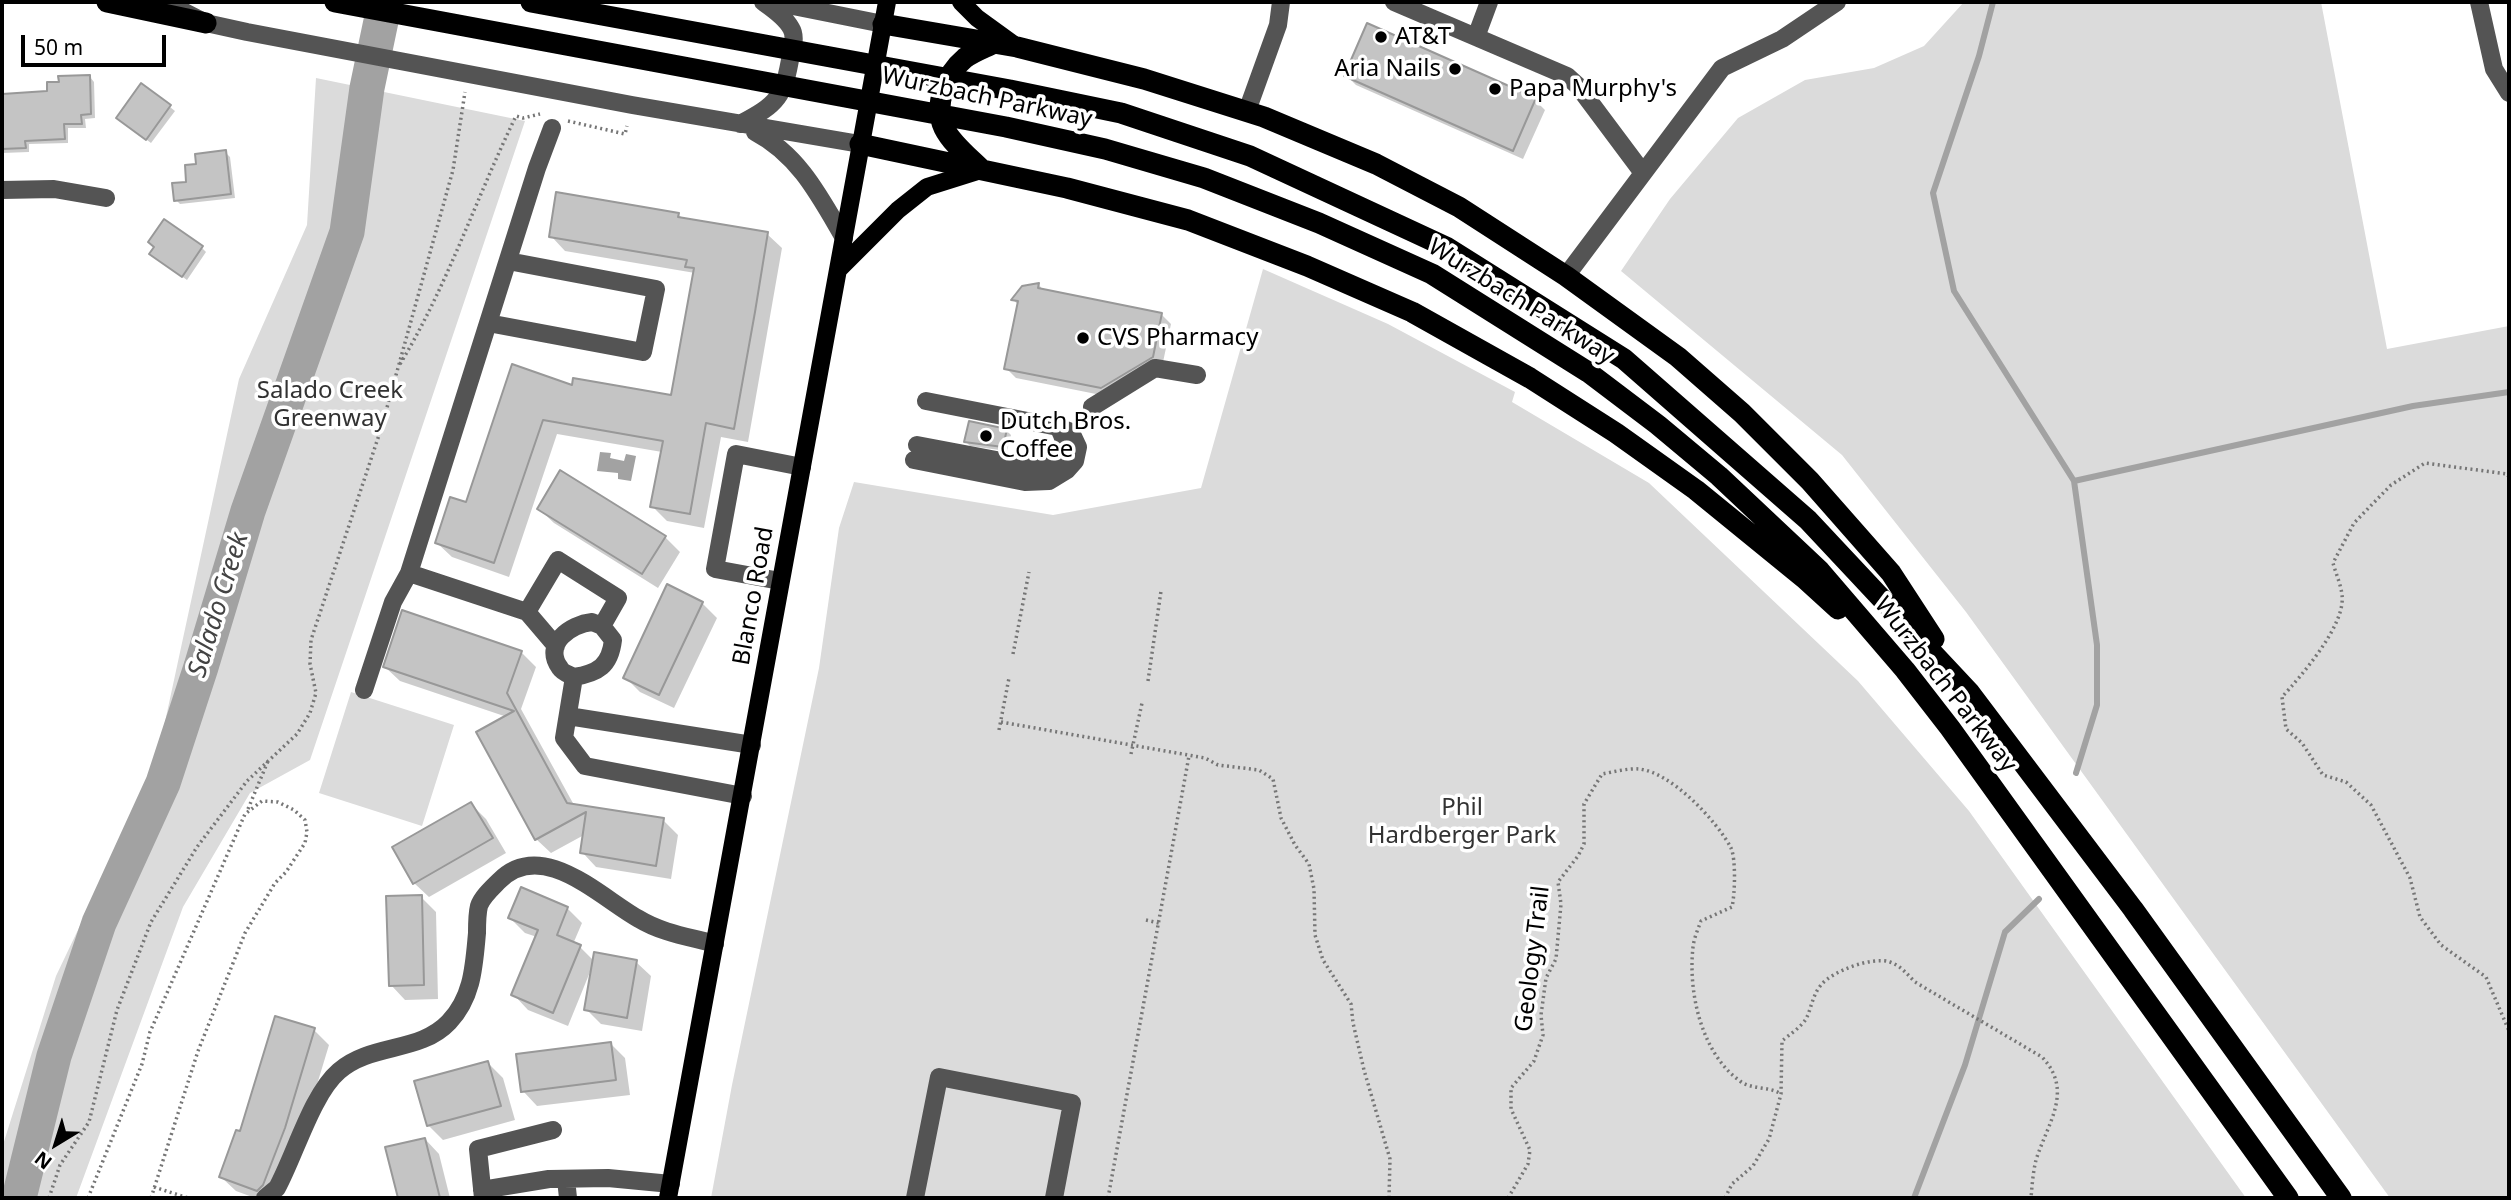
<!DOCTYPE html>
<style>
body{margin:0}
#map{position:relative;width:2511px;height:1200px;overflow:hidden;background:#fff;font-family:"Noto Sans",sans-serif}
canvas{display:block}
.frame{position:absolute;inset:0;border:4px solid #000;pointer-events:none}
.north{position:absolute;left:21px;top:1109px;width:70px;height:70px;-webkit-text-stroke:5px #fff;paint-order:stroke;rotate:218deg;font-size:19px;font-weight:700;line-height:28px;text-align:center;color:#000}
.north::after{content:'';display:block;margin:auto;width:24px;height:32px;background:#000;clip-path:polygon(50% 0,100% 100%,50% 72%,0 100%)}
.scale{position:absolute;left:21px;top:35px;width:145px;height:32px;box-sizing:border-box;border:4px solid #000;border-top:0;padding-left:9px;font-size:21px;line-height:24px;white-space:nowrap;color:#000;-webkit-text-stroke:5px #fff;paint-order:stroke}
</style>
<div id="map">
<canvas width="2511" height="1200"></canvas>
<div class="frame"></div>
<div class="north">N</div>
<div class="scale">50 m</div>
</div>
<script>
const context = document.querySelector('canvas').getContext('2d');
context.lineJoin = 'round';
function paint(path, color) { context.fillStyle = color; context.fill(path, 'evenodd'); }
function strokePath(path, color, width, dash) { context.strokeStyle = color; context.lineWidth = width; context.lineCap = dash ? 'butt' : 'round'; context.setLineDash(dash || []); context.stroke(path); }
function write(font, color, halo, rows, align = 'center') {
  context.font = font + ' "Noto Sans",sans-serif'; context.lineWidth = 7; context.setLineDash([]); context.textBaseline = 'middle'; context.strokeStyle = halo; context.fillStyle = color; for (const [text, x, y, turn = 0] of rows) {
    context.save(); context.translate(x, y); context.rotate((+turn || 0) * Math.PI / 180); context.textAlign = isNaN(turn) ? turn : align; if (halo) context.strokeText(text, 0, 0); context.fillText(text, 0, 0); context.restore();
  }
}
paint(new Path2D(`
 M1964 2H2321L2387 349 2509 326V1198H2390L1966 612 1842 455 1621 271 1670 199 1738 118 1805 80 1874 68 1924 46Z
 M316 78 525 121 310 760 250 793 183 907 76 1198H2V1148L56 976 155 768 239 379 307 225Z
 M1263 269 1388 324 1515 392 1512 402 1649 483 1858 681 1969 811 2246 1198H711L732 1085 819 668 839 528 854 482 1053 515 1201 488Z
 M351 692 454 725 422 826 319 793Z`), '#dbdbdb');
paint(new Path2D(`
 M600 452 611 453 610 458 624 461 626 454 636 456 631 481 618 479V473L597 471Z`), '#a2a2a2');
paint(new Path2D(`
 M1346 75 1535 100 1545 110 1523 159 1356 85Z
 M90 77 94 82 95 118 85 119 86 128H68V143L29 144V152L2 153V96L49 93 60 83Z
 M142 85 175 111 151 143 123 122Z
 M225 152 230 157 235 198 180 204 176 200 198 165Z
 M678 214 683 219 767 234 782 248 748 442 721 437 704 528 667 521 652 506 662 452 557 434 509 577 452 557 437 543 467 504 513 367 573 388 672 397 695 273 565 251 551 236Z
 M202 248 206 252 187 280 156 258Z
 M1039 285 1044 291 1161 314 1171 324 1162 367 1111 397 1016 378 1006 368 1019 305 1013 300 1023 288Z
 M1006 430 1011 435 1007 451 970 446 966 442Z
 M539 509 665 537 680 552 658 588 554 523Z
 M702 603 717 618 674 708 640 692 625 677Z
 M521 652 536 667 521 709 574 805 663 820 678 835 671 879 596 867 582 852 584 835 551 853 536 839 507 717 400 681 385 667Z
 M471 804 486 819 506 853 429 897 414 883Z
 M421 897 436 912 438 999 405 1000 391 985Z
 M567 908 582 923 573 944 580 947 594 961 636 962 651 976 642 1031 601 1024 586 1009 590 972 568 1026 528 1010 514 995 537 937 525 933 510 918Z
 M314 1030 329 1045 299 1144 278 1198H255L236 1191 221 1177Z
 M610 1043 625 1058 630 1095 537 1106 523 1091Z
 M488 1063 503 1078 515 1120 443 1140 428 1125Z
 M425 1139 439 1154 450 1198H399L387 1148Z`), '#0003');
strokePath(new Path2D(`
 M1993 2 1979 56 1933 193 1954 291 2074 481 2097 645V705L2076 773
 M2074 481 2413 406 2509 392
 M1914 1198 1965 1065 2005 932 2039 899`), '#a2a2a2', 6);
strokePath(new Path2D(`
 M19 1198 54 1056 99 923 163 783 201 667 248 511 347 232 367 88 385 2`), '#a2a2a2', 35);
const building = new Path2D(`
 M1367 23 1536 98 1513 151 1344 76Z
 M90 75 91 114 81 115 82 124H64L65 139 25 141 26 148 2 149V94L47 91V82H59L58 76Z
 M141 83 171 105 146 140 116 118Z
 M226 150 231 194 174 201 172 183 186 182 185 165 196 164 195 154Z
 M556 192 679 213 678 217 768 232 755 312 734 429 706 423 690 514 650 507 663 441 543 420 494 563 435 543 450 497 466 502 512 364 572 385 573 378 671 395 694 268 685 267 687 260 549 237Z
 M164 219 203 246 182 277 149 254 154 247 148 242Z
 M1039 283 1038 288 1162 313 1153 357 1101 388 1004 369 1018 301 1011 300 1022 286Z
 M969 421 1007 429 1003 447 964 442Z
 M560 470 666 536 642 574 537 509Z
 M667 584 703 602 659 695 623 678Z
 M402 610 522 651 507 693 567 803 664 818 656 866 580 853 586 812 535 840 476 732 514 711 383 667Z
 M471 802 493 838 413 884 392 847Z
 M521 887 568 907 557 935 581 945 553 1013 511 995 538 930 508 918Z
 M422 895 424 985 389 986 386 896Z
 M594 952 637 960 627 1018 584 1010Z
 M275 1016 315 1028 285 1128 263 1185 257 1191 219 1177 236 1130 240 1131Z
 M611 1042 616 1080 521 1092 516 1054Z
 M488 1061 501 1106 427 1126 414 1081Z
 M425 1138 440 1198H398L385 1147Z`);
paint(building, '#c4c4c4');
strokePath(building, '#989898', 2);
strokePath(new Path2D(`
 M568 121 625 134 627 126
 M400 364C447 287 476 198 516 116L523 118 540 114
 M2509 477 2507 474 2425 463 2391 485 2354 523 2333 563C2336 574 2341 585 2342 595 2346 625 2301 676 2282 697L2286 729 2302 743 2323 775 2346 782 2371 805 2410 878 2420 917 2441 945 2486 977 2509 1031
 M1013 654 1029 572
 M1148 681 1161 591
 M1001 722 1205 758 1218 765 1259 770 1273 779 1281 818 1295 845 1309 864 1314 889 1315 935 1323 960 1351 1004 1353 1023 1364 1070 1390 1159 1389 1198
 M999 730 1009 678
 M1131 754 1142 703
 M248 809 268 761
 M1146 920 1159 923
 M154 1187 188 1198
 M49 1198 60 1165 89 1122 117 1010 151 922 197 847 247 781 297 734 310 713 316 693 310 664 311 640 381 429 453 170 465 92
 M88 1198 142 1064 150 1032 245 814 262 801 278 802 294 810 305 820 307 832 305 843 286 872 275 883 245 933 198 1051 151 1198
 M1108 1198 1189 756
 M1508 1198 1528 1164 1530 1150 1511 1109V1088L1534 1061 1543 1035 1541 1015 1546 978 1556 959 1561 904 1558 882 1578 856 1584 844V804L1602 774C1613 772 1628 768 1639 769 1671 772 1717 821 1731 848 1736 859 1735 894 1732 907L1701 921C1698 929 1694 938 1693 947 1688 992 1701 1053 1740 1081 1752 1090 1769 1086 1781 1094
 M1725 1198 1732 1184 1753 1166 1769 1139 1781 1094 1782 1041C1789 1035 1801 1027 1806 1019 1812 1007 1812 996 1821 985 1832 971 1873 956 1890 962 1901 966 1907 974 1915 982L2042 1057C2074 1091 2048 1122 2036 1160 2033 1172 2032 1186 2031 1198`), '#767676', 3.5, [2, 3.5]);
strokePath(new Path2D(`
 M165 2 206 23 247 32 632 105 860 144
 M773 2 883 24
 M1394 2 1567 76 1578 86 1643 173
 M2479 2 2494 69 2509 93
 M1476 37 1489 2
 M1247 111 1278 25 1281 2
 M740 124C778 104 784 97 791 54 793 46 796 36 791 28 785 17 773 9 763 2
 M755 132C799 155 820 197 844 238
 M2 190 54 189 106 198
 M1566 276 1722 68 1782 39 1837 2
 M488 323 643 352 656 289 508 261
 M1092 407 1155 368 1197 375
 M917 445 1044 469 1061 460C1066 446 1065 439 1058 427L926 401
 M914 460 1025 482 1049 481 1067 470 1075 461 1078 447 1071 432 1063 429
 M409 573 527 612 556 646
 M780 581 715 569 736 454 802 467
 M527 612 558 560 618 598 602 626
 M592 622 602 626 613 640C610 666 598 673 574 677 570 675 562 672 560 668 542 644 571 624 592 622Z
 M574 677 564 738 585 766 743 796
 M364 690 393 602 409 573 537 168 552 128
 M568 716 752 745
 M566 1179 568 1198
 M482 1190 549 1179 608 1178 671 1184
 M265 1198 277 1188C295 1155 312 1094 339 1071 371 1043 420 1053 449 1022 473 997 474 965 477 933 477 924 477 914 479 906 482 897 492 888 499 881 542 837 601 898 639 919 662 933 690 937 715 944
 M483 1198 478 1149 553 1130
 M915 1198 939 1077 1072 1103 1054 1198`), '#545454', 18);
strokePath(new Path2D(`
 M961 2 977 18 1017 47
 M839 269 898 210 927 187 981 170
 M668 1198 887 2`), '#000', 18);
strokePath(new Path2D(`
 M107 2 206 23
 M335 2 1006 127 1105 149 1204 178 1319 223 1432 274 1588 372 1658 425 1719 476 1820 571 1905 670 1950 728 2288 1198
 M531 2 1010 90 1121 113 1250 156 1446 247 1624 359 1808 520 1970 693 2133 909 2341 1198
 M883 24 1017 47 1144 79 1264 117 1376 164 1459 207 1566 276 1678 357 1742 413 1810 481 1891 573 1934 639
 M860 144 1067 188 1188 220 1307 266 1412 312 1530 378 1616 433 1696 490 1804 578 1838 609
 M981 169C969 157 952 144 944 128 933 105 946 74 965 58 973 52 984 48 994 43`), '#000', 21);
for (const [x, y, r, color] of [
 [1381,37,7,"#000"],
 [1455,69,7,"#000"],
 [1495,89,7,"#000"],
 [1083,338,7,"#000"],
 [986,436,7,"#000"]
]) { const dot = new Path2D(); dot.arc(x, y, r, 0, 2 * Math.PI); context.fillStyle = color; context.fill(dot); strokePath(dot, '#fff', 2.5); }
write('24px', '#000', '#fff', [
 ["AT&T",1395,37],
 ["Aria Nails",1441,69,"right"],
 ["Papa Murphy's",1509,89],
 ["CVS Pharmacy",1097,338],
 ["Dutch Bros.",1000,422],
 ["Coffee",1000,450]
], 'left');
write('24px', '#000', '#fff', [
 ["Wurzbach Parkway",987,98,12],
 ["Wurzbach Parkway",1521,302,32],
 ["Blanco Road",754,596,-80],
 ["Wurzbach Parkway",1945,685,52],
 ["Geology Trail",1533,959,-83]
]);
write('24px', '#323232', '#fff', [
 ["Salado Creek",330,391],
 ["Greenway",330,419],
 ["Phil",1462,808],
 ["Hardberger Park",1462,836]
]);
write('italic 26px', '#434343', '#fff', [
 ["Salado Creek",219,605,-73]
]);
</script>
